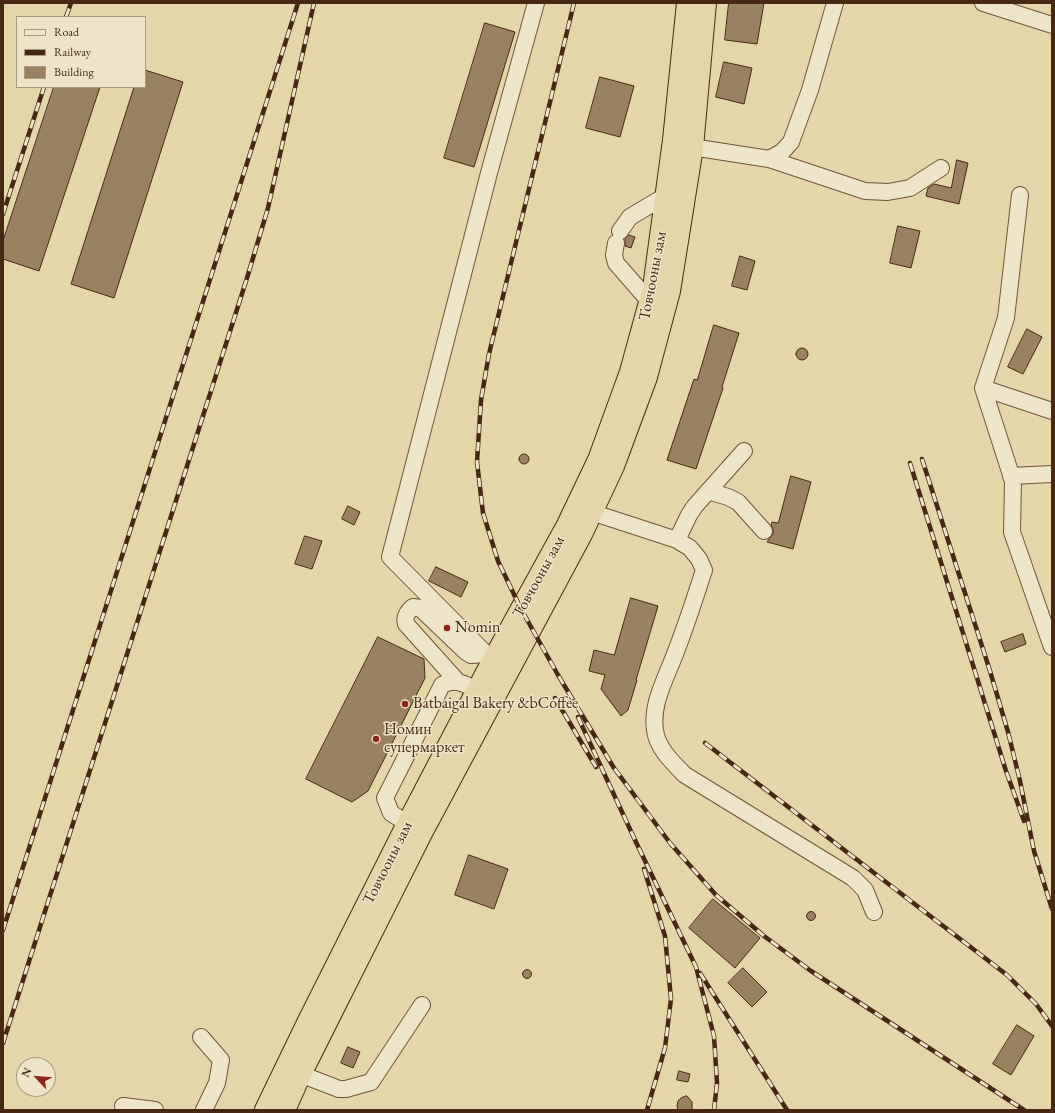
<!DOCTYPE html>
<meta charset="utf-8">
<style>
body{margin:0}
#map{position:relative;width:1055px;height:1113px;overflow:hidden;background:#e5d6a9;font-family:"EB Garamond",serif}
canvas{display:block}
.frame{position:absolute;inset:0;border:4px solid #492813;pointer-events:none}
.legend{position:absolute;left:16px;top:16px;width:130px;height:72px;box-sizing:border-box;background:#eee4c7;border:1px solid #ac997f;margin:0;padding:5px 7px;list-style:none;font-size:12px;color:#492813}
.legend li{display:flex;align-items:center;gap:8px;height:20px}
.legend b{width:20px;border:1px solid #ac997f}
.north{position:absolute;left:16px;top:1057px;width:40px;height:40px;box-sizing:border-box;background:#eee4c7;border:1px solid #ac997f;border-radius:50%;rotate:296deg;font-size:11px;font-weight:700;line-height:16px;text-align:center;color:#492813}
.north::after{content:'';display:block;margin:auto;width:14px;height:18px;background:#8f2418;clip-path:polygon(50% 0,100% 100%,50% 72%,0 100%)}
</style>
<div id="map">
<canvas width="1055" height="1113"></canvas>
<div class="frame"></div>
<ul class="legend">
<li><b style="height:5px;background:#eee4c7"></b>Road</li>
<li><b style="height:5px;background:#492813"></b>Railway</li>
<li><b style="height:11px;background:#9a8261"></b>Building</li>
</ul>
<div class="north">N</div>
</div>
<script>
const context = document.querySelector('canvas').getContext('2d');
context.lineJoin = 'round';
function paint(path, color) { context.fillStyle = color; context.fill(path, 'evenodd'); }
function strokePath(path, color, width, dash) { context.strokeStyle = color; context.lineWidth = width; context.lineCap = dash ? 'butt' : 'round'; context.setLineDash(dash || []); context.stroke(path); }
function write(font, color, halo, rows, align = 'center') {
  context.font = font + ' "EB Garamond",serif'; context.lineWidth = 3; context.setLineDash([]); context.textBaseline = 'middle'; context.strokeStyle = halo; context.fillStyle = color; for (const [text, x, y, turn = 0] of rows) {
    context.save(); context.translate(x, y); context.rotate((+turn || 0) * Math.PI / 180); context.textAlign = isNaN(turn) ? turn : align; if (halo) context.strokeText(text, 0, 0); context.fillText(text, 0, 0); context.restore();
  }
}
const building = new Path2D(`
 M729 3H764L757 44 725 40Z
 M485 23 515 32 474 167 444 158Z
 M724 62 752 68 744 104 716 97Z
 M145 70 183 82 114 298 71 284 134 87H145Z
 M600 77 634 86 620 137 586 128Z
 M54 87H100L39 271 3 259V241Z
 M957 160 968 163 959 204 926 196 928 188 934 184 951 188Z
 M898 226 920 231 911 268 890 263Z
 M629 235 635 237 631 248 625 246V239Z
 M740 256 755 261 747 290 732 286Z
 M714 325 739 333 722 387 723 388 696 469 667 460 694 379 697 380Z
 M1027 329 1042 337 1023 374 1008 367Z
 M796 354a6 6 0 1 1 12 0a6 6 0 1 1-12 0Z
 M519 459a5 5 0 1 1 10 0a5 5 0 1 1-10 0Z
 M791 476 811 482 793 549 767 542 773 534V529L771 525 772 522 778 523Z
 M348 506 360 512 354 525 342 519Z
 M305 536 322 541 312 569 295 564Z
 M436 567 468 582 461 597 429 581Z
 M631 598 658 606 636 680H637L628 710 621 716 601 689 605 675 589 671 594 650 614 655Z
 M1023 634 1026 644 1005 652 1001 642Z
 M378 637 424 659 425 678 368 791 352 802 306 779Z
 M469 855 508 869 494 909 455 895Z
 M713 899 760 938 735 968 689 928Z
 M806.5 916a4.5 4.5 0 1 1 9 0a4.5 4.5 0 1 1-9 0Z
 M743 968 767 992 752 1007 728 983Z
 M522.5 974a4.5 4.5 0 1 1 9 0a4.5 4.5 0 1 1-9 0Z
 M1017 1025 1034 1036 1011 1075 993 1064Z
 M348 1047 360 1052 353 1068 341 1063Z
 M679 1071 690 1074 688 1082 677 1080Z
 M687 1096 692 1102V1110H678L677 1106 678 1101 681 1098Z`);
paint(building, '#9a8261');
strokePath(building, '#492813', 1);
const minor = new Path2D(`
 M983 3 1052 25
 M692 147 769 159 865 191 888 192 910 188 941 168
 M769 159 782 152 791 142 810 90 835 3
 M1020 195 1006 318 983 388 1013 481 1012 532 1052 647
 M620 231 630 217 667 195
 M616 243 614 255 616 263 650 302
 M983 388 1052 411
 M1011 476 1052 474
 M708 491 728 497 738 502 764 531
 M591 512 677 540 690 548 699 559 704 570C695 598 686 626 675 654 666 678 651 704 655 730 657 748 673 763 685 775L853 878 865 890 874 912
 M677 540 689 515 695 506 744 451
 M493 661 390 557 489 173 536 3
 M458 682 406 624C404 617 407 612 413 607L420 608 465 651 471 655 487 654
 M408 824 391 813 385 798 442 685C456 678 464 684 477 690
 M201 1037 221 1060 217 1083 204 1110
 M300 1074 339 1089H346L371 1082 422 1005
 M123 1106 155 1110`);
const highway = new Path2D(`
 M266 1110 309 1021 408 824 491 665 568 525 599 460 631 372 654 288 674 140 688 3
 M284 1110 300 1074 422 831 582 532 613 466 646 377 669 291 692 147 705 3`);
strokePath(minor, '#705438', 18);
strokePath(highway, '#492813', 24);
strokePath(minor, '#eee4c7', 16);
strokePath(highway, '#e5d6a9', 22);
const rail = new Path2D(`
 M574 3 489 354 481 400 477 462 483 513 498 561 521 609 558 675 614 768 670 843 716 895 764 936 811 971 1024 1110
 M66 17 71 3
 M3 214 44 87
 M922 459 990 671 1008 732 1020 781 1034 851 1052 909
 M910 463 1006 771 1024 821
 M555 698 596 767
 M578 717 635 840 696 967 714 1036 717 1083 714 1110
 M705 743 1007 975 1036 1004 1052 1026
 M644 869 665 936 671 999 665 1048 647 1110
 M3 930 298 3
 M700 973 787 1110
 M3 1043 247 278 268 208 314 3`);
strokePath(rail, '#492813', 4.5);
strokePath(rail, '#eee4c7', 3, [9]);
for (const [x, y, r, color] of [
 [447,628,4,"#8f2418"],
 [405,704,4,"#8f2418"],
 [376,739,4,"#8f2418"]
]) { const dot = new Path2D(); dot.arc(x, y, r, 0, 2 * Math.PI); context.fillStyle = color; context.fill(dot); strokePath(dot, '#eee4c7', 1.5); }
write('16px', '#492813', '#eee4c7', [
 ["Товчооны зам",653,276,-79],
 ["Товчооны зам",539,577,-61],
 ["Товчооны зам",388,863,-63]
]);
write('16px', '#492813', '#eee4c7', [
 ["Nomin",455,628],
 ["Batbaigal Bakery &bCoffee",413,704],
 ["Номин",384,730],
 ["супермаркет",384,748]
], 'left');
</script>
